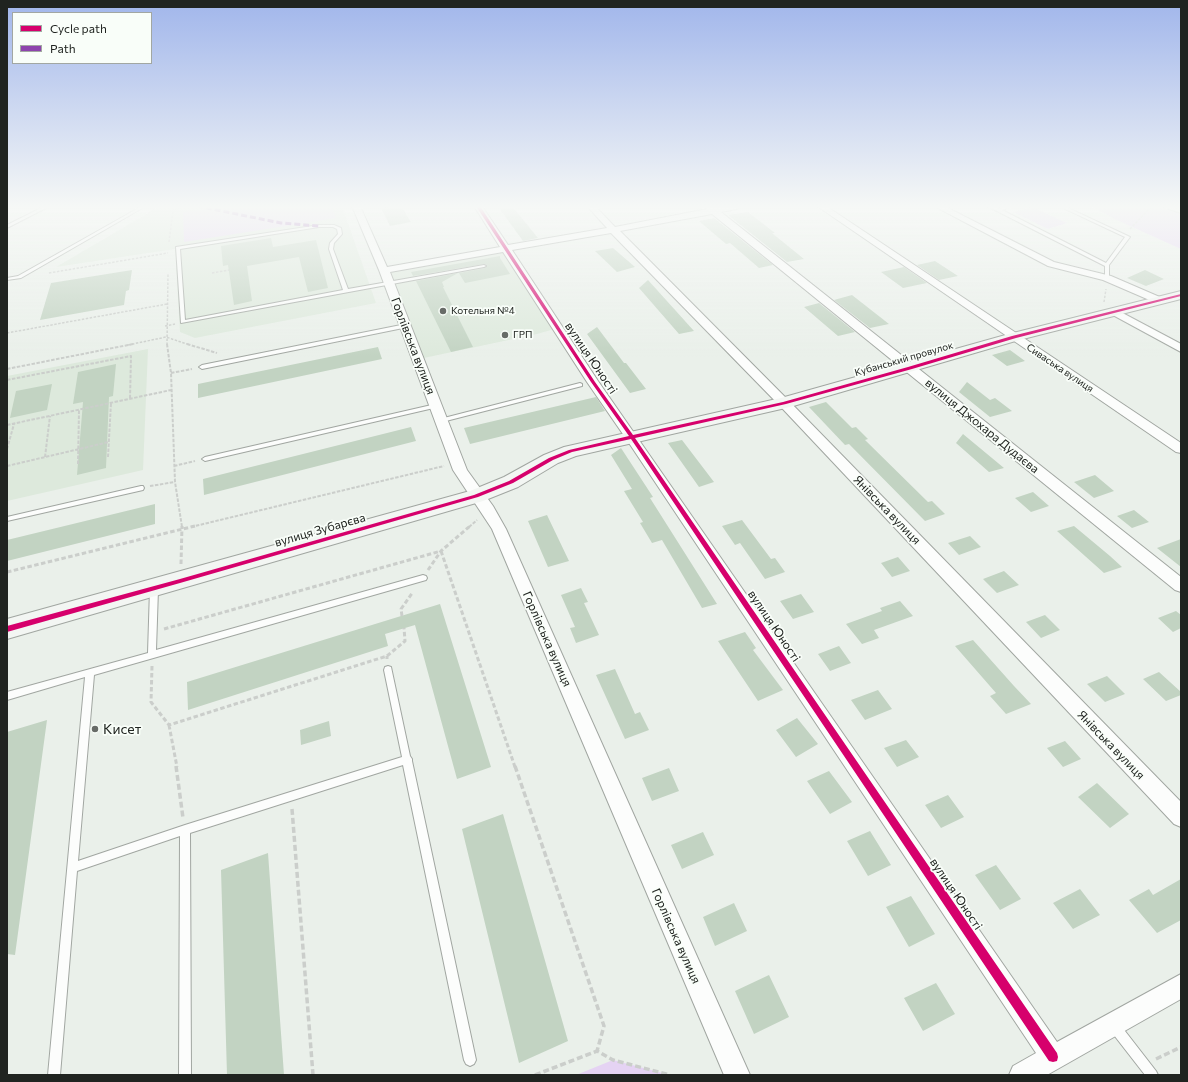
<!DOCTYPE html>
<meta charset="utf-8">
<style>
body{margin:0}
#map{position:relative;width:1188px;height:1082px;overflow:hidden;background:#eaf0ea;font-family:Commissioner,sans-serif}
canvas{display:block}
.frame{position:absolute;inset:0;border:8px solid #202420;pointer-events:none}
.legend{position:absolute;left:12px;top:12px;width:140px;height:52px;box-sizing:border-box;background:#f9fef9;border:1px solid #a2a7a2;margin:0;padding:5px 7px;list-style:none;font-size:12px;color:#202420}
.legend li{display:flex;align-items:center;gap:8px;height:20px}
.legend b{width:20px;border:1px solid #a2a7a2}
</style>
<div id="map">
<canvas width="1188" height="1082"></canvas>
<div class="frame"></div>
<ul class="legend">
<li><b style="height:5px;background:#d6006c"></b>Cycle path</li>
<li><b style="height:5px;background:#8e44ad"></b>Path</li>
</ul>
</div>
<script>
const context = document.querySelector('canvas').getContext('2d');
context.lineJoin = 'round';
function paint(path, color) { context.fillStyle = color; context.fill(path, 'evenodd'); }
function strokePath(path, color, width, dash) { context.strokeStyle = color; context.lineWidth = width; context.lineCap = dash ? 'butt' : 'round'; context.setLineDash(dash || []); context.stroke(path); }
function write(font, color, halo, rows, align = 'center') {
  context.font = font + ' Commissioner,sans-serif'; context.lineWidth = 3.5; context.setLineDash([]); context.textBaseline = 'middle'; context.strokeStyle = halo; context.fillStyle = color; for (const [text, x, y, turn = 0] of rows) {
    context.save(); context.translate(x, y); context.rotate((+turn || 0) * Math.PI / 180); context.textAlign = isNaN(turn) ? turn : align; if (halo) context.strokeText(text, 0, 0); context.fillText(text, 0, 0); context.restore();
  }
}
paint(new Path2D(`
 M160 206H342L376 303 195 338 180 332 175 249 56 267Z
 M507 249 558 328 537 334 419 359 384 270Z
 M148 349 143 470 7 501V376Z`), '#dde9dc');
paint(new Path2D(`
 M226 206H331L336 218 184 242 183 212Z
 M1090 206H1159L1181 214V249L1119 221Z
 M1032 207 1067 223 1048 229 1013 212Z
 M613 1060 670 1075H576Z`), '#e5d3f3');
paint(new Path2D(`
 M401 206 411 222 390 226 381 208Z
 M503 206H512L538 238 523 241 499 208Z
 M748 212 775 233H772L804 259 787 262 728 215Z
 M714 218 773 265 759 268 730 243 726 244 699 221Z
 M271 238 273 247 316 240 328 288 308 292 299 257 247 266 252 301 234 305 228 265 223 266 221 246Z
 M613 248 635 267 617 272 595 251Z
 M500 256V258L510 274 465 283 459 273 485 268 487 265 484 264 413 276 411 272Z
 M935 261 958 276 939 280 917 265Z
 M904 267 927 283 903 288 881 272Z
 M132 270 129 290 126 291 124 305 40 320 51 283Z
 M1145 270 1164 279 1146 286 1127 278Z
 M458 273 442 282 444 287H443L473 347 451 352 416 281Z
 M648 280 676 311 694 331 679 334 639 288Z
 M852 295 889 324 870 328 834 300Z
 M819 303 855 332 838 336 804 307Z
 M597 327 624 363H626L646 389 630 393 587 334Z
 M378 347 382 359 198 398V384Z
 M1010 350 1025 361 1007 366 992 355Z
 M116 364 113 396 109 397 106 468 77 475 83 402 73 404 78 372Z
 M967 382 990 400 995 398 1012 411 990 417 959 392Z
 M52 384 47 410 10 418 16 391Z
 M596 397 605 411 470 444 464 428Z
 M826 402 852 428 856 427 868 439 865 440 928 502 932 501 945 514 925 521 849 444 845 445 809 407Z
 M411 427 416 441 204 495 203 479Z
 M963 434 1004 468 989 472 956 443Z
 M682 440 714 482 699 487 668 443Z
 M621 448 653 497 650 498 717 604 702 608 662 540 652 543 640 523 643 522 624 491 632 489 611 455Z
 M1095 475 1114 491 1094 498 1074 482Z
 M1033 492 1049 506 1031 512 1015 498Z
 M155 504V524L7 561V540Z
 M1134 510 1149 522 1132 528 1117 516Z
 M547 515 569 561 548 567 528 521Z
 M742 520 771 559 775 558 785 572 765 579 740 543 735 545 722 526Z
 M1074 526 1110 556 1122 567 1104 573 1057 531Z
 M970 536 981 547 959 555 948 543Z
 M1181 539V567L1157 548Z
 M898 557 910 571 892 577 881 563Z
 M1004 571 1019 585 997 593 983 579Z
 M581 588 588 602 584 603 599 635 576 643 570 628 575 627 561 595Z
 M801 594 814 612 793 619 780 601Z
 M900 601 913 616 874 630 879 638 862 644 846 624 882 611 880 608Z
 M440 604 491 767 457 779 415 625 385 634 388 646 188 710 187 682Z
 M1176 611 1181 615V628L1173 632 1158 618Z
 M1045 615 1060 630 1041 638 1026 622Z
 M745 632 756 648 753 650 783 690 758 701 718 641Z
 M973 640 1014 686 1031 704 1006 714 990 696 996 693 955 646Z
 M839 646 851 663 830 671 818 654Z
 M615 669 635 714 640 712 649 730 625 739 596 675Z
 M1159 672 1181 692V695L1166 701 1143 679Z
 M1107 676 1125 694 1105 702 1087 684Z
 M878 690 892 709 865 720 851 700Z
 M797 718 818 744 796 757 776 730Z
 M47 720 15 955 7 954V732Z
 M329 721 331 736 301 745 300 730Z
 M906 740 919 757 897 767 884 748Z
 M1065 741 1081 759 1063 767 1047 748Z
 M669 768 679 791 652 801 642 778Z
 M829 771 852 802 830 814 807 781Z
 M1097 783 1129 814 1110 828 1078 797Z
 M948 795 964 817 941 828 925 805Z
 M503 814 568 1041 519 1063 462 829Z
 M870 831 891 865 868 876 847 841Z
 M703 832 714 855 682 869 671 845Z
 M268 853 284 1075H227L221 870Z
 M996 865 1021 899 1000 910 975 875Z
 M1181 879V920L1157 933 1129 900 1149 889 1153 895Z
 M1080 889 1100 915 1073 929 1053 903Z
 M911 896 935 934 909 947 886 907Z
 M734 903 747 931 715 946 703 917Z
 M769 975 789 1017 754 1034 735 991Z
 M936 983 955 1014 923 1031 904 998Z`), '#c2d3c2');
const lane = new Path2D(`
 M45 206 48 207 7 228V225Z
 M142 206H146L21 278 7 280V278L18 276Z
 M987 206H991L999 209 1007 206H1012L1011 207 1002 210 1106 263 1125 237 1061 207 1060 206H1064L1130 237 1109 265V278L1107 279 1105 278V266Z
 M319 225H334L341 228 342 234 334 243 333 249 348 289 484 265 486 266 484 267 181 323 176 247ZM319 227H333L337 229 338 234 330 243 329 249 343 290 185 320 180 249Z
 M406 324 409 326 408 327 202 369 199 367 202 365Z
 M580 383 582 384V386L442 422 439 420 440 419Z
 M436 404 439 406 438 407 205 461 202 459 205 457Z
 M141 486H143L144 488 143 490 7 521V517Z
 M423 575 426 576 427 578 426 580 94 675 78 861 185 825 402 757 384 670 385 667 388 666 391 667 410 756 412 759V761L476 1060 474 1064 470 1066 466 1064 464 1060 403 765 190 833 191 1075H179L180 836 77 871 60 1075H48L85 677 7 700V692L148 653 150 589 151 587H157L158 589 156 650Z
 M1114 1020 1118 1022 1156 1071 1158 1075H1145L1110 1030 1108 1026 1110 1022Z`);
const street = new Path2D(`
 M352 206H360L387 267 500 247 474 206H482L508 245 607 228 587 206H595L615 227 707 209 704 206H713L715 208 727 206H742L741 208 721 212 1181 577V592L1175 590 712 214 620 231 788 400 1181 802V827L1174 824 780 406 611 233 512 250 598 381 1057 1042 1181 974V999L1047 1075H1009L1013 1066 1036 1053 627 440 587 382 503 252 390 272 467 470 493 506 506 529 750 1075H724L492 529 453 470 379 270Z
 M817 206H826L1181 443V453L1176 452Z
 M934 206H944L1054 262 1111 276 1162 298 1163 300 1158 303 1154 302 1103 280 1048 266Z
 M1115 309 1181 344V352L1111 314 1110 312 1111 310Z`);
const secondary = new Path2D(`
 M1167 206H1181V213L1169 209Z
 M1181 291V299L1019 340 790 407 576 456 558 463 518 487 483 501 7 639V619L470 491 504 477 544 455 564 447 781 398 1009 334Z`);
strokePath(lane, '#a1a6a1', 2);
strokePath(street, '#a1a6a1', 2);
strokePath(secondary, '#a1a6a1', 2);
strokePath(new Path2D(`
 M1130 229 1152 206
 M169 242 173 211 181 206
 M49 273 168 253
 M212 273 229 270
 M1104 302 1106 289
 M165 326 175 324
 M7 333 167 304
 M128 345 166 337 190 345
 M167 345 168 274`), '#cbcecb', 1.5, [2.5, 1.5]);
strokePath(new Path2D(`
 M167 344 171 373 175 482 182 527
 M187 344 217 353
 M7 369 133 344
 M171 373 192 369
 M7 380 131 356 130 399
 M7 425 171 390
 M7 449 14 424
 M45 457 50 416
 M108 457 111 403
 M78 464 79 410
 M7 466 109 442
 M174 466 195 461
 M150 486 175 482
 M191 527 444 466
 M469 527 477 520`), '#cbcecb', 2, [3.5, 1.5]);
strokePath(new Path2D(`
 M441 551 515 767
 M181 564 182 526
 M428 570 441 551 470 526
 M7 572 195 526
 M402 616 401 609 413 592
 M164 629 441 551
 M387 656 405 641 404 628
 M152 666 151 702 169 725 387 656V659
 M169 725 177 767`), '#cbcecb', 3, [4.5, 2.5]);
strokePath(new Path2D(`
 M176 766 183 818
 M515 766 604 1026 597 1051 613 1060 670 1075
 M292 809 313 1075
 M1156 1059 1181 1047
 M535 1075 597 1051`), '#cbcecb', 3.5, [6, 3]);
paint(lane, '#fcfdfc');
paint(street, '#fcfdfc');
paint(secondary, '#f3f6f3');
strokePath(new Path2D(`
 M197 206 281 223 319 226`), '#8e44ad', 3, [6, 3]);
paint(new Path2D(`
 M476 206H480L595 382 633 435 783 402 908 367 1012 336 1181 294V296L1016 338 912 369 786 404 635 438 1057 1053 1058 1057 1057 1061 1053 1062 1049 1061 631 439 572 452 553 460 513 483 478 497 180 583 7 632V626L180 579 474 495 509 481 549 458 569 450 629 436 591 382Z`), '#d6006c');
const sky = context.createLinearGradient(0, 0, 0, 357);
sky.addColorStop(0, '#a1b6eb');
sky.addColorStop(0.58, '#f6f8f6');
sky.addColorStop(1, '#f6f8f600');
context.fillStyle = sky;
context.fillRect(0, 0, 1188, 357);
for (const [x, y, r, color] of [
 [443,311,4,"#676b67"],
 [505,335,4,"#676b67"],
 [95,729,4,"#676b67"]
]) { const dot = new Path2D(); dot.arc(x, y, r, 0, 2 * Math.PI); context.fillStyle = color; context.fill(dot); strokePath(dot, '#f9fef9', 1.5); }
write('10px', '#202420', '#f9fef9', [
 ["Котельня №4",451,311],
 ["ГРП",513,335]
], 'left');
write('10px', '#202420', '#f9fef9', [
 ["Кубанський провулок",904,359,-16],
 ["Сиваська вулиця",1060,368,34]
]);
write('12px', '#202420', '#f9fef9', [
 ["Горлівська вулиця",413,346,69],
 ["вулиця Юності",591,358,56],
 ["вулиця Джохара Дудаєва",982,426,39],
 ["Янівська вулиця",887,510,46],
 ["вулиця Зубарєва",320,530,-16],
 ["вулиця Юності",774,626,56],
 ["Горлівська вулиця",547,639,66],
 ["Янівська вулиця",1111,745,46],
 ["вулиця Юності",956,894,56],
 ["Горлівська вулиця",676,936,66]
]);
write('14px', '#202420', '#f9fef9', [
 ["Кисет",103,729]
], 'left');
</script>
